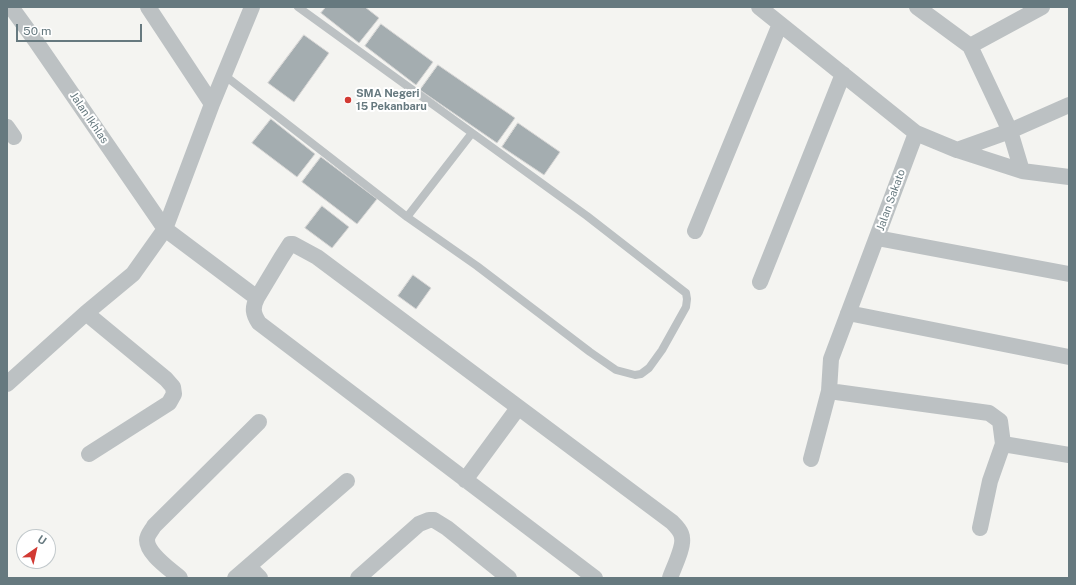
<!DOCTYPE html>
<style>
body{margin:0}
#map{position:relative;width:1076px;height:585px;overflow:hidden;background:#f4f4f1;font-family:"Public Sans",sans-serif}
canvas{display:block}
.frame{position:absolute;inset:0;border:8px solid #66797f;pointer-events:none}
.north{position:absolute;left:16px;top:529px;width:40px;height:40px;box-sizing:border-box;background:#fff;border:1px solid #c2c9cc;border-radius:50%;rotate:34deg;font-size:11px;font-weight:700;line-height:16px;text-align:center;color:#66797f}
.north::after{content:'';display:block;margin:auto;width:14px;height:18px;background:#d23a33;clip-path:polygon(50% 0,100% 100%,50% 72%,0 100%)}
.scale{position:absolute;left:16px;top:24px;width:126px;height:18px;box-sizing:border-box;border:2px solid #66797f;border-top:0;padding-left:5px;font-size:12px;line-height:14px;white-space:nowrap;color:#66797f;-webkit-text-stroke:3px #fff;paint-order:stroke}
</style>
<div id="map">
<canvas width="1076" height="585"></canvas>
<div class="frame"></div>
<div class="north">U</div>
<div class="scale">50 m</div>
</div>
<script>
const context = document.querySelector('canvas').getContext('2d');
context.lineJoin = 'round';
function paint(path, color) { context.fillStyle = color; context.fill(path, 'evenodd'); }
function strokePath(path, color, width, dash) { context.strokeStyle = color; context.lineWidth = width; context.lineCap = dash ? 'butt' : 'round'; context.setLineDash(dash || []); context.stroke(path); }
function write(font, color, halo, rows, align = 'center') {
  context.font = font + ' "Public Sans",sans-serif'; context.lineWidth = 4; context.setLineDash([]); context.textBaseline = 'middle'; context.strokeStyle = halo; context.fillStyle = color; for (const [text, x, y, turn = 0] of rows) {
    context.save(); context.translate(x, y); context.rotate((+turn || 0) * Math.PI / 180); context.textAlign = isNaN(turn) ? turn : align; if (halo) context.strokeText(text, 0, 0); context.fillText(text, 0, 0); context.restore();
  }
}
const building = new Path2D(`
 M326 7H365L379 18 359 43 321 13Z
 M381 24 433 62 416 85 365 46Z
 M304 35 329 53 294 102 268 83Z
 M438 65 515 118 497 143 420 90Z
 M271 119 315 154 297 177 252 143Z
 M518 123 560 152 544 175 502 147Z
 M321 157 377 199 357 224 302 182Z
 M322 206 349 227 332 248 305 228Z
 M413 275 431 288 416 309 398 296Z`);
paint(building, '#a4adb0');
strokePath(building, '#d6d5d4', 1);
strokePath(new Path2D(`
 M298 7 587 216 686 293 687 299 686 307 662 350 649 368 641 374 635 375 616 370 590 352 477 266 407 217
 M224 75 407 217 472 133`), '#bcc1c3', 8);
strokePath(new Path2D(`
 M11 7 35 40 165 229 257 298C252 308 253 314 259 323L595 578
 M759 7 916 133 831 359 829 391 811 459
 M917 7 970 46 1010 131 1022 171
 M970 46 1042 7
 M212 104 252 7
 M7 127 14 137
 M916 133 957 150 1010 131 1069 105
 M957 150 1022 171 1069 177
 M695 231 780 24
 M877 238 1069 274
 M760 282 843 74
 M257 298 281 258 290 244H293L317 257 672 522C676 526 682 532 682 538 684 547 673 569 670 578
 M86 313 166 379 173 387 174 394 169 403 89 454
 M848 313 1069 357
 M7 384 86 313 133 274 165 229 212 104 148 7
 M829 391 989 413 1000 421 1003 444 1069 455
 M465 480 518 408
 M980 528 990 481 1003 444
 M249 567 260 578
 M180 578C170 569 147 554 147 540 147 535 152 530 154 526L259 422
 M235 578 347 481
 M358 578 419 524 429 520H434L447 528 509 578`), '#bcc1c3', 16);
for (const [x, y, r, color] of [
 [348,100,4,"#d23a33"]
]) { const dot = new Path2D(); dot.arc(x, y, r, 0, 2 * Math.PI); context.fillStyle = color; context.fill(dot); strokePath(dot, '#fff', 1.5); }
write('bold 11px', '#66797f', '#fff', [
 ["SMA Negeri",356,94],
 ["15 Pekanbaru",356,107]
], 'left');
write('11px', '#66797f', '#fff', [
 ["Jalan Ikhlas",89,118,56],
 ["Jalan Sakato",891,200,-70]
]);
</script>
